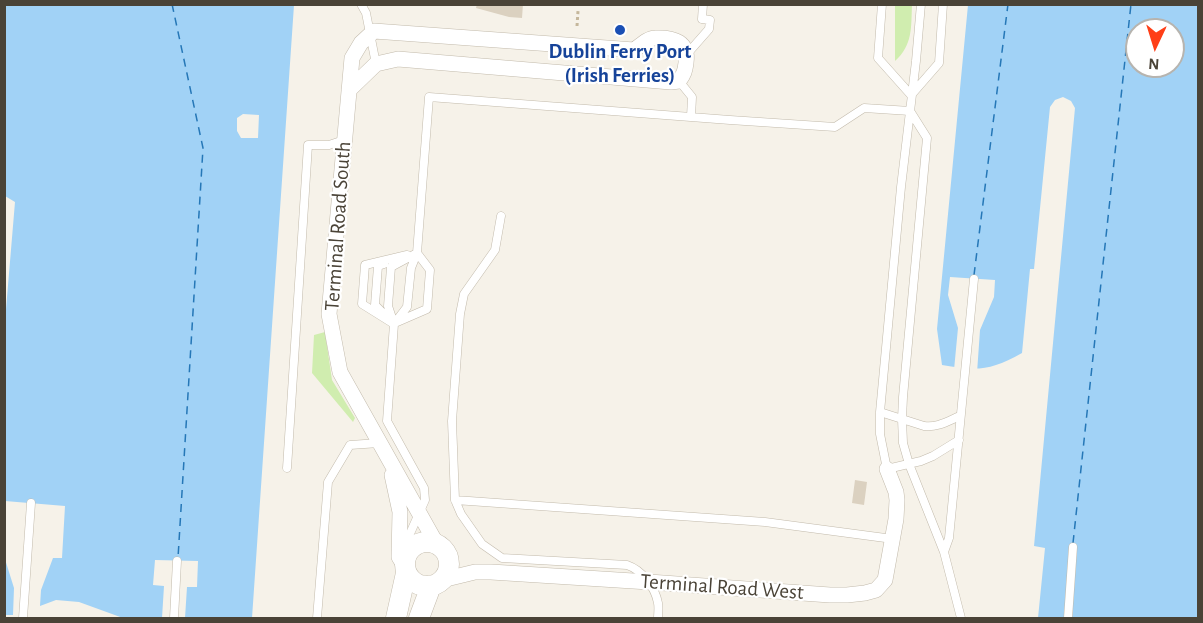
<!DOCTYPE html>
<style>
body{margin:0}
#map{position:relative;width:1203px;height:623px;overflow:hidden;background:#f6f2e9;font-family:"Alegreya Sans",sans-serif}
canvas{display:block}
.frame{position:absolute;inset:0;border:6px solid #4a4337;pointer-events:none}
.north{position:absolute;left:1125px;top:18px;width:60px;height:60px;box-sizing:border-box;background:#fff;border:2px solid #b7b4af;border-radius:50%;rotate:184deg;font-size:16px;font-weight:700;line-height:24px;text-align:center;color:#4a4337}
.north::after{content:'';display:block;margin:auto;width:21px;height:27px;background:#ff3f17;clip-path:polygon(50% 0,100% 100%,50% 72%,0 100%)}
</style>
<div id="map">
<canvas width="1203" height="623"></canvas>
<div class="frame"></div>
<div class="north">N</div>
</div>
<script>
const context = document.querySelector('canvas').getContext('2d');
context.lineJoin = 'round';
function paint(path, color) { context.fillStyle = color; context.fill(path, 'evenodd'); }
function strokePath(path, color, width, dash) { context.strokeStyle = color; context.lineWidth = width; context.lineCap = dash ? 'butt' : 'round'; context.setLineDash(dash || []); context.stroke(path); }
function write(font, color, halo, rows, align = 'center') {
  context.font = font + ' "Alegreya Sans",sans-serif'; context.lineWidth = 4.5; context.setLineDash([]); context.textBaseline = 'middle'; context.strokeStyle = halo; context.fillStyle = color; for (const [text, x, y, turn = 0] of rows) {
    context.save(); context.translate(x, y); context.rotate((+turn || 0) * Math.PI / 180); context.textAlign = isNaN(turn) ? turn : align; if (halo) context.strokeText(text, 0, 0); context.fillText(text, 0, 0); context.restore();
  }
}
paint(new Path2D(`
 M895 5H912C911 27 913 45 895 61Z
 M325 332 332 380 355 418 353 422 312 373 314 335Z`), '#d0edaf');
paint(new Path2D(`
 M5 5H294L252 618H185L187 587H197L198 561 155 560 153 585 164 586 162 618H123L79 602 56 600 40 606 41 590 53 558H62L65 506 5 501 4 333 15 202 5 196Z
 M968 5H1198V618H1119L1097 617 1095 618H1038L1045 548 1034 546 1075 108 1071 101 1063 97 1055 100 1050 107 1034 269H1030L1022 353C990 371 977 371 942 365L937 329ZM1137 30H1173V66H1137Z
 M4 556 14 588 13 615H5Z`), '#a1d2f6');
paint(new Path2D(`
 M243 114 259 115 258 138H241L237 131V118Z
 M950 277 995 280 994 297 980 330 977 373 954 370 958 328 948 295Z`), '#f6f2e9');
strokePath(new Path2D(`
 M172 4 203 148 178 558
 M974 275 1008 4
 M1073 543 1131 4`), '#2577b7', 1.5, [8, 6]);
paint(new Path2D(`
 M477 4H523L522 18 509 17 476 8Z
 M855 480 867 482 864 505 852 503Z`), '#dbd1c0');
const service = new Path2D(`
 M361 4 366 13 376 64
 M882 4 878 58 911 95
 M921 4 916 61 901 187 880 412V434L887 469 921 461 933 456 959 440
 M687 54 709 29 710 20 702 19 703 4
 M679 81 692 97 691 117
 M912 94 939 63 943 4
 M910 111 927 138 903 397 902 419 903 443 909 464 944 552 961 618
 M501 216 495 250 464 294 460 314 452 421 455 500 461 514 482 544 502 558 627 565C642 570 655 587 658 603 659 608 658 614 658 618
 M383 313 375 305 378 266 384 264
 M397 322 427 309 430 270 417 253
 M394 324 407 307 411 268 417 253 429 97 730 120 835 127 864 108 910 111
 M394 324 362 304 365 265 407 255
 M880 412 924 426C937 428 948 421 960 416
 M287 468 308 145H329L344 140
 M455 500 765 522 893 539
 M944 552 949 538 974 279
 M406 553 408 538 425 500 424 488 387 421 394 324 388 306 391 267 417 253
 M23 618 31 503
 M174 618 177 561
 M317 618 328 482 350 445 379 443
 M1068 618 1073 547`);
const minor = new Path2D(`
 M349 90 376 64 398 59 671 82 679 81C684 74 685 71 686 63 689 42 674 37 655 38 648 38 640 46 634 50L374 31 361 43 352 58 329 314 340 372 436 543
 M392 475 400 512 399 557 404 565
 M442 580 475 572H491L649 582 830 595H847L865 593 876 590 885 580 896 519 897 500 896 492 887 469`);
const tertiary = new Path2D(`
 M405 564a22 22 0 1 1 44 0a22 22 0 1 1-44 0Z
 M396 618 406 573
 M419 618 431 586`);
strokePath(service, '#c2baab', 9);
strokePath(minor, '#c2baab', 16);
strokePath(tertiary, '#c2baab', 21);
strokePath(new Path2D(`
 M577 26 578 11`), '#c5b79b', 3, [3, 3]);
strokePath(service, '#fff', 8);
strokePath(minor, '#fff', 15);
strokePath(tertiary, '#fff', 20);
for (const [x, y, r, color] of [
 [620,30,6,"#1a4fb4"]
]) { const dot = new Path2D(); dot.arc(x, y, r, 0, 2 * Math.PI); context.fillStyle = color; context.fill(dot); strokePath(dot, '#fff', 2); }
write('bold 21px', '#164399', '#fff', [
 ["Dublin Ferry Port",620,52],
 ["(Irish Ferries)",620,76]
]);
write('21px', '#4a4337', '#fff', [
 ["Terminal Road South",338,226,-86],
 ["Terminal Road West",722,587,4]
]);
</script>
